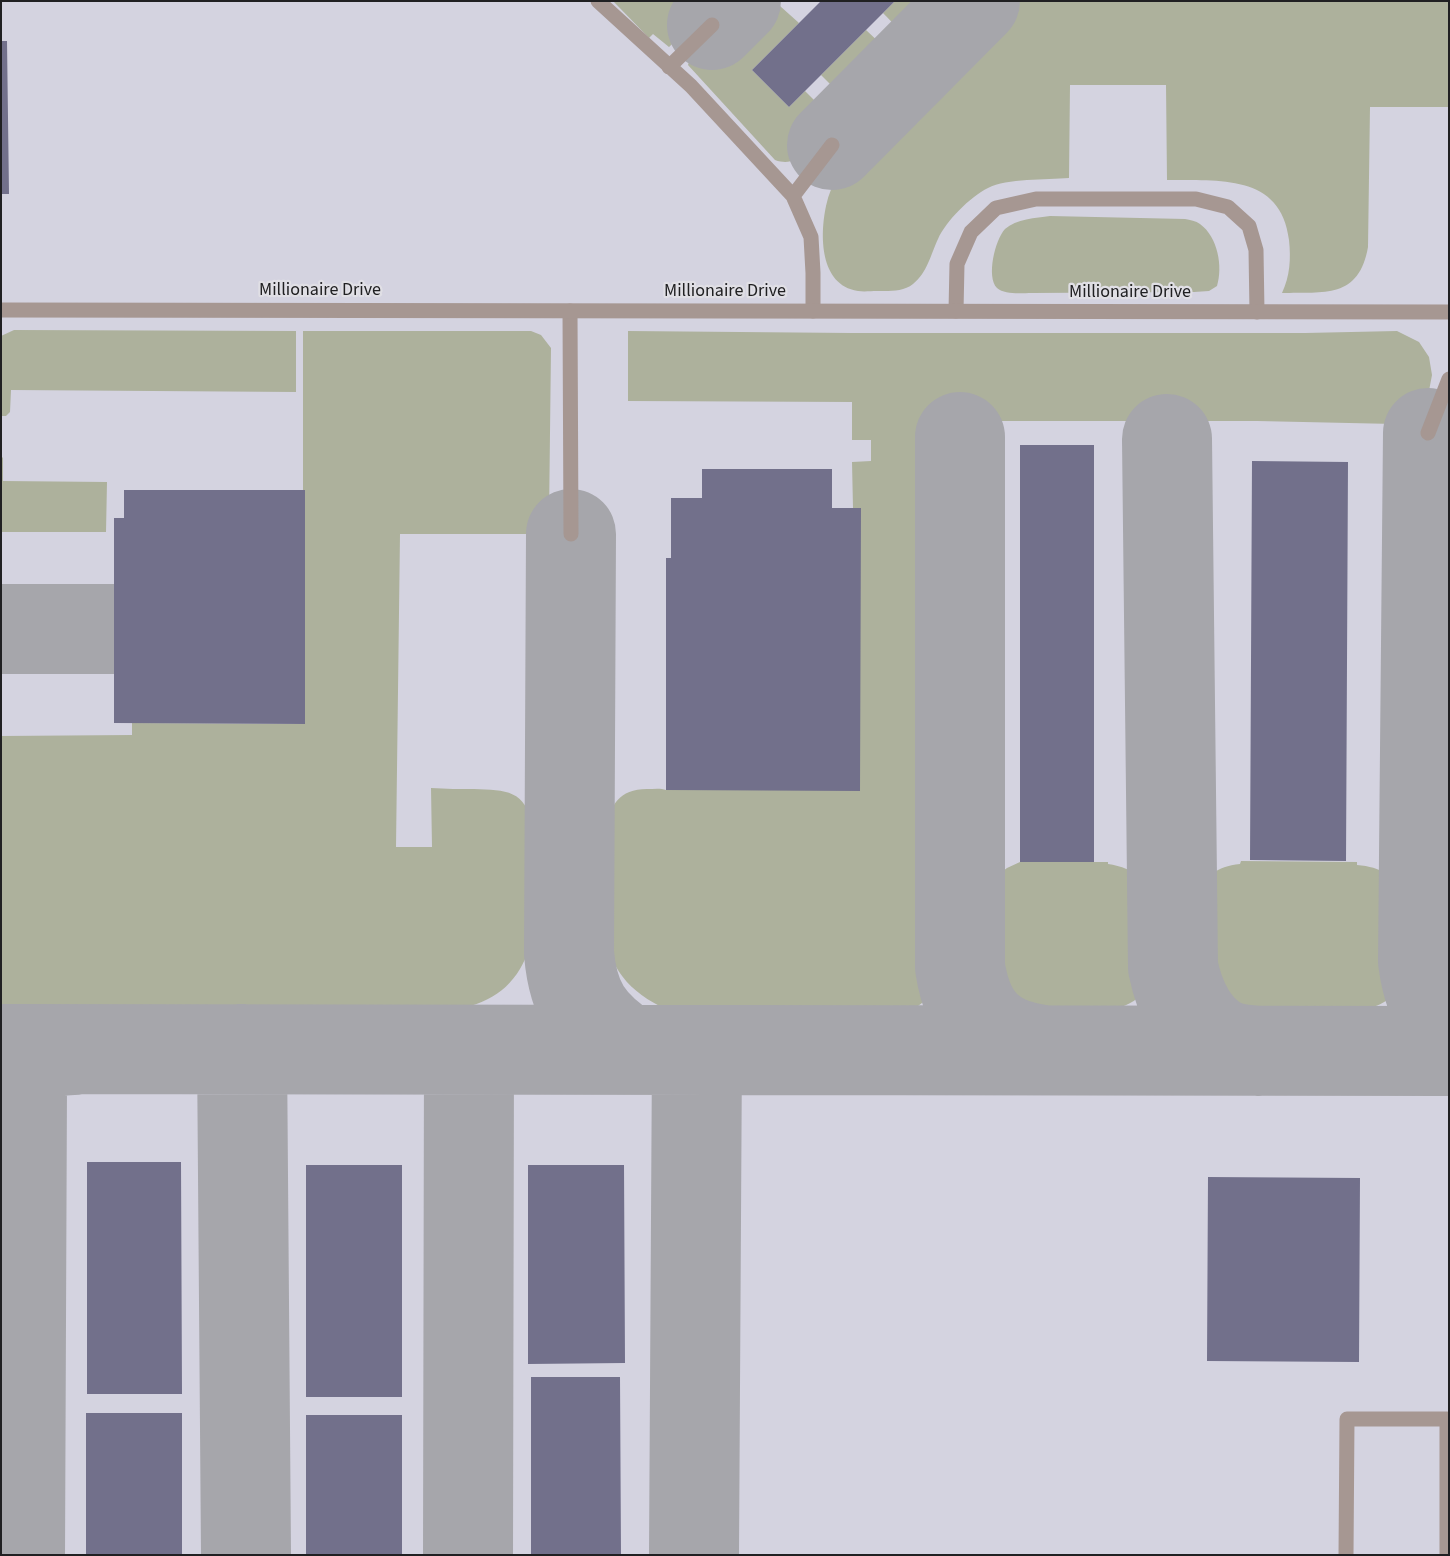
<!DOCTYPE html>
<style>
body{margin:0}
#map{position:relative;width:1450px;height:1556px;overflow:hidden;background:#e0dfe5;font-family:"Source Sans 3",sans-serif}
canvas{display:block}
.frame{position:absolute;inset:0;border:2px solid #202022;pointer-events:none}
</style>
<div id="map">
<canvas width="1450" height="1556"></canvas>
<div class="frame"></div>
</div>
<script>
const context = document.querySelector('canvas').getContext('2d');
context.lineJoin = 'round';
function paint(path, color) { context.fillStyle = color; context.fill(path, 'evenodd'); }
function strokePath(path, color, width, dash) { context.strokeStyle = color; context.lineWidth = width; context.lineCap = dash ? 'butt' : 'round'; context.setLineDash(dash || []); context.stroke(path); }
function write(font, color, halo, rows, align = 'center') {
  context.font = font + ' "Source Sans 3",sans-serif'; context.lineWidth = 4.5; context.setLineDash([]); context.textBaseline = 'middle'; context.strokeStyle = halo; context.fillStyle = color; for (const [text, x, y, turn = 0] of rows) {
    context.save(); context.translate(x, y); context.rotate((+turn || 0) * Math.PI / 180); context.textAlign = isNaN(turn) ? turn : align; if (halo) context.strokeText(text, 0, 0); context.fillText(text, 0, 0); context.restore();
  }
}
paint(new Path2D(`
 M1 1H1449V1555H1Z`), '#d4d3e0');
paint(new Path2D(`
 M613 1H701L699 18 669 47 653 34 649 38Z
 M895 1H945V4C934 15 920 38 901 29 894 25 888 18 883 13Z
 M1001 1H1449V107H1370L1368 247C1359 299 1324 292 1282 293 1290 276 1291 259 1289 240 1281 173 1218 181 1167 180L1166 85H1070L1069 178C1046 180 1007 178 988 188 970 197 946 221 938 239 931 254 927 273 913 284 903 292 889 291 877 291 871 291 864 292 858 291 819 285 820 234 826 206 836 159 886 117 918 84 946 57 973 29 1001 1Z
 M762 5 780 6 799 23 752 70 789 107 805 91 822 108 817 132 820 135C806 150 797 168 775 160L688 65 691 55 718 33 726 41Z
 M866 30 884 47V65L855 93 838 92 821 75Z
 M1050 216 1185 219C1190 220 1196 221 1200 224 1218 237 1223 267 1217 286L1209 291 1194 292 1032 293C1021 293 1005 295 997 288 986 277 995 240 1005 229 1016 219 1036 218 1050 216Z
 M14 330 296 331V392L11 390 10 412 6 416H1V336Z
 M303 331H531L541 335 551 348 549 518C545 527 542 531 533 534H400L396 847H432L431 788C446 789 460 789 474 789 506 790 526 790 532 826L531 942C522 975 503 997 470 1006L469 1012H1V736L132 735V723L304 724 305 490H303Z
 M628 331 851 333H1305L1397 331 1419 342 1429 357 1432 375 1428 396 1418 414 1395 424 1257 421H938V961C936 988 932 1000 906 1013L673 1012C636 997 609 973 606 931 605 920 606 908 606 896 606 874 606 853 606 831 610 805 619 789 647 789 654 789 661 788 666 790L853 508 852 462 871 461V440H852V402L628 401Z
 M1 456 3 458V481L107 482 106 532H1Z
 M1241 861 1357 862V865C1407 869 1403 903 1403 942 1403 955 1405 973 1400 985 1392 1001 1376 1008 1359 1010V1013H1241V1010C1226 1008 1210 1003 1202 988 1195 975 1197 957 1197 943 1196 905 1192 869 1240 864Z
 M1020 862H1108V864C1121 866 1133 870 1142 880 1155 894 1154 964 1148 982 1147 986 1144 992 1141 995 1131 1005 1120 1008 1107 1010L1106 1012 1021 1013 991 995 985 983 982 968V900L987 886 994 878 1007 868Z`), '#adb19c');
strokePath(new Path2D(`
 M712 25 736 1
 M832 145 975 1
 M1428 433 1423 961C1426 984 1432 1006 1449 1024
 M960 437V967C968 1019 991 1043 1043 1050
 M1167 439 1173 967C1179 997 1194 1032 1225 1045 1235 1049 1248 1050 1259 1051
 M571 534 569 953C573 1001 589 1024 628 1050
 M1 629H114
 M1 1049 1449 1051
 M242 1049 246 1555
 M20 1555 22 1085C26 1055 46 1051 73 1050
 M468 1555 469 1050
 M694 1555 697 1050`), '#a6a6ab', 90);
paint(new Path2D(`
 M821 1H895L789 107 752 70Z
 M1 41H7L9 194H1Z
 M1020 445H1094V862H1020Z
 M1252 461 1348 462 1346 861 1250 860Z
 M702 469H832V508H861L860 791 666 790V558H671V498H702Z
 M124 490H305V724L114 723V518H124Z
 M87 1162H181L182 1394H87Z
 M306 1165H402V1397H306Z
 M528 1165H624L625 1363 528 1364Z
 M1208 1177 1360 1178 1359 1362 1207 1361Z
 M531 1377H620L621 1555H531Z
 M86 1413H182V1555H86Z
 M306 1415H402V1555H306Z`), '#72708b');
strokePath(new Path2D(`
 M598 1 691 86 793 196 811 237 813 273V311
 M669 67 712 25
 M793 196 832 145
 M570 311 571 534
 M956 311 957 264 971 232 996 208 1036 199H1196L1228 207 1249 226 1256 250 1257 312
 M1428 433 1449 379
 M1346 1555 1347 1419H1447V1555`), '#a69792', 15);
strokePath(new Path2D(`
 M1 310 1449 312`), '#a69792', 15);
write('18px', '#202022', '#e0dfe5', [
 ["Millionaire Drive",320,291],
 ["Millionaire Drive",725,292],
 ["Millionaire Drive",1130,293]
]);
</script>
